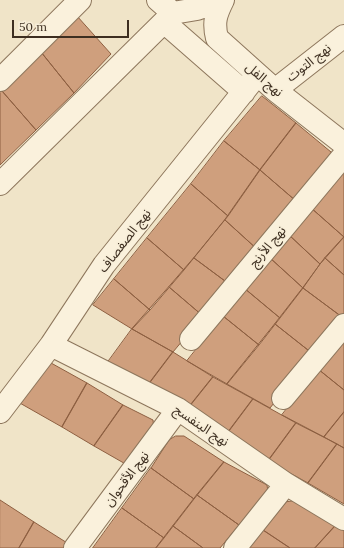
<!DOCTYPE html>
<meta charset="utf-8">
<style>
body{margin:0}
#map{position:relative;width:344px;height:548px;overflow:hidden;background:#f0e4c8;font-family:Lora,serif}
canvas{display:block}
.scale{position:absolute;left:12px;top:20px;width:117px;height:18px;box-sizing:border-box;border:2px solid #3d2e20;border-top:0;padding-left:5px;font-size:12px;line-height:14px;white-space:nowrap;color:#3d2e20;-webkit-text-stroke:3px #f7eed8;paint-order:stroke}
</style>
<div id="map">
<canvas width="344" height="548"></canvas>
<div class="scale">50 m</div>
</div>
<script>
const context = document.querySelector('canvas').getContext('2d');
context.lineJoin = 'round';
function paint(path, color) { context.fillStyle = color; context.fill(path, 'evenodd'); }
function strokePath(path, color, width, dash) { context.strokeStyle = color; context.lineWidth = width; context.lineCap = dash ? 'butt' : 'round'; context.setLineDash(dash || []); context.stroke(path); }
function write(font, color, halo, rows, align = 'center') {
  context.font = font + ' Lora,"Noto Sans Arabic",serif'; context.lineWidth = 3; context.setLineDash([]); context.textBaseline = 'middle'; context.strokeStyle = halo; context.fillStyle = color; for (const [text, x, y, turn = 0] of rows) {
    context.save(); context.translate(x, y); context.rotate((+turn || 0) * Math.PI / 180); context.textAlign = isNaN(turn) ? turn : align; if (halo) context.strokeText(text, 0, 0); context.fillText(text, 0, 0); context.restore();
  }
}
const building = new Path2D(`
 M77 16 111 54 74 93 41 52Z
 M41 52 74 93 36 130 2 91Z
 M2 91 36 130 0 165V93Z
 M262 96 296 123 260 170 224 141Z
 M296 123 331 152 332 158 296 201 260 170Z
 M224 141 260 170 228 216 191 184Z
 M344 169V237L310 207Z
 M260 170 296 201 258 250 225 220Z
 M191 184 228 216 184 270 147 238Z
 M310 207 344 237 320 264 288 234Z
 M225 220 258 250 229 284 194 258Z
 M288 234 320 264 303 288 269 257Z
 M344 237V275L325 258Z
 M147 238 184 270 150 310 114 279Z
 M269 257 303 288 280 318 244 288Z
 M194 258 229 284 203 316 169 287Z
 M325 258 344 275V314L342 317 303 288Z
 M114 279 150 310 132 329 93 305Z
 M169 287 203 316 173 352 132 329Z
 M244 288 280 318 259 345 223 316Z
 M303 288 342 317 313 354 275 324Z
 M223 316 259 345 227 384 187 361Z
 M275 324 313 354 270 408 227 384Z
 M132 329 173 352 145 389 105 366Z
 M344 335V390L318 369Z
 M173 352 213 377 185 412 145 389Z
 M51 363 87 383 62 427 18 402Z
 M318 369 344 390V412L324 437 282 415Z
 M213 377 253 399 226 435 185 412Z
 M87 383 123 405 94 446 62 427Z
 M253 399 296 423 268 461 226 435Z
 M123 405 153 420 154 429 129 466 94 446Z
 M344 412V448L324 437Z
 M296 423 337 444 308 483 268 461Z
 M176 436H184L224 462 194 499 151 468 169 440Z
 M337 444 344 448V504L308 483Z
 M224 462 267 485 268 492 239 525 197 495Z
 M151 468 194 499 164 538 122 508Z
 M197 495 239 525 220 548H203L173 526Z
 M0 500 34 522 19 548H0Z
 M294 501 336 525 315 548H290L263 530 286 502Z
 M122 508 164 538 156 548H93Z
 M34 522 72 546 71 548H19Z
 M336 525 344 529V548H315Z
 M173 526 203 548H156Z
 M263 530 290 548H247Z`);
paint(building, '#cf9f7d');
strokePath(building, '#8d5f41', 1);
const minor = new Path2D(`
 M158 0 173 13
 M223 0C216 14 213 22 217 38L275 90 344 144
 M164 22 244 92
 M0 80 80 0
 M275 90 344 36
 M0 184 173 13 197 9 222 0
 M191 339 344 155
 M51 345 178 409 286 484 344 519
 M283 398 344 325
 M0 412 51 345 104 265 257 75
 M75 548 178 409
 M235 548 286 484`);
strokePath(minor, '#8d765c', 24);
strokePath(minor, '#faf1dc', 22);
write('13px', '#3d2e20', '#f7eed8', [
 ["نهج التوت",309,63,-38],
 ["نهج الفل",264,80,41],
 ["نهج الصفصاف",125,241,-52],
 ["نهج الأرنج",268,247,-50],
 ["نهج البنفسج",201,426,34],
 ["نهج الأقحوان",127,479,-53]
]);
</script>
